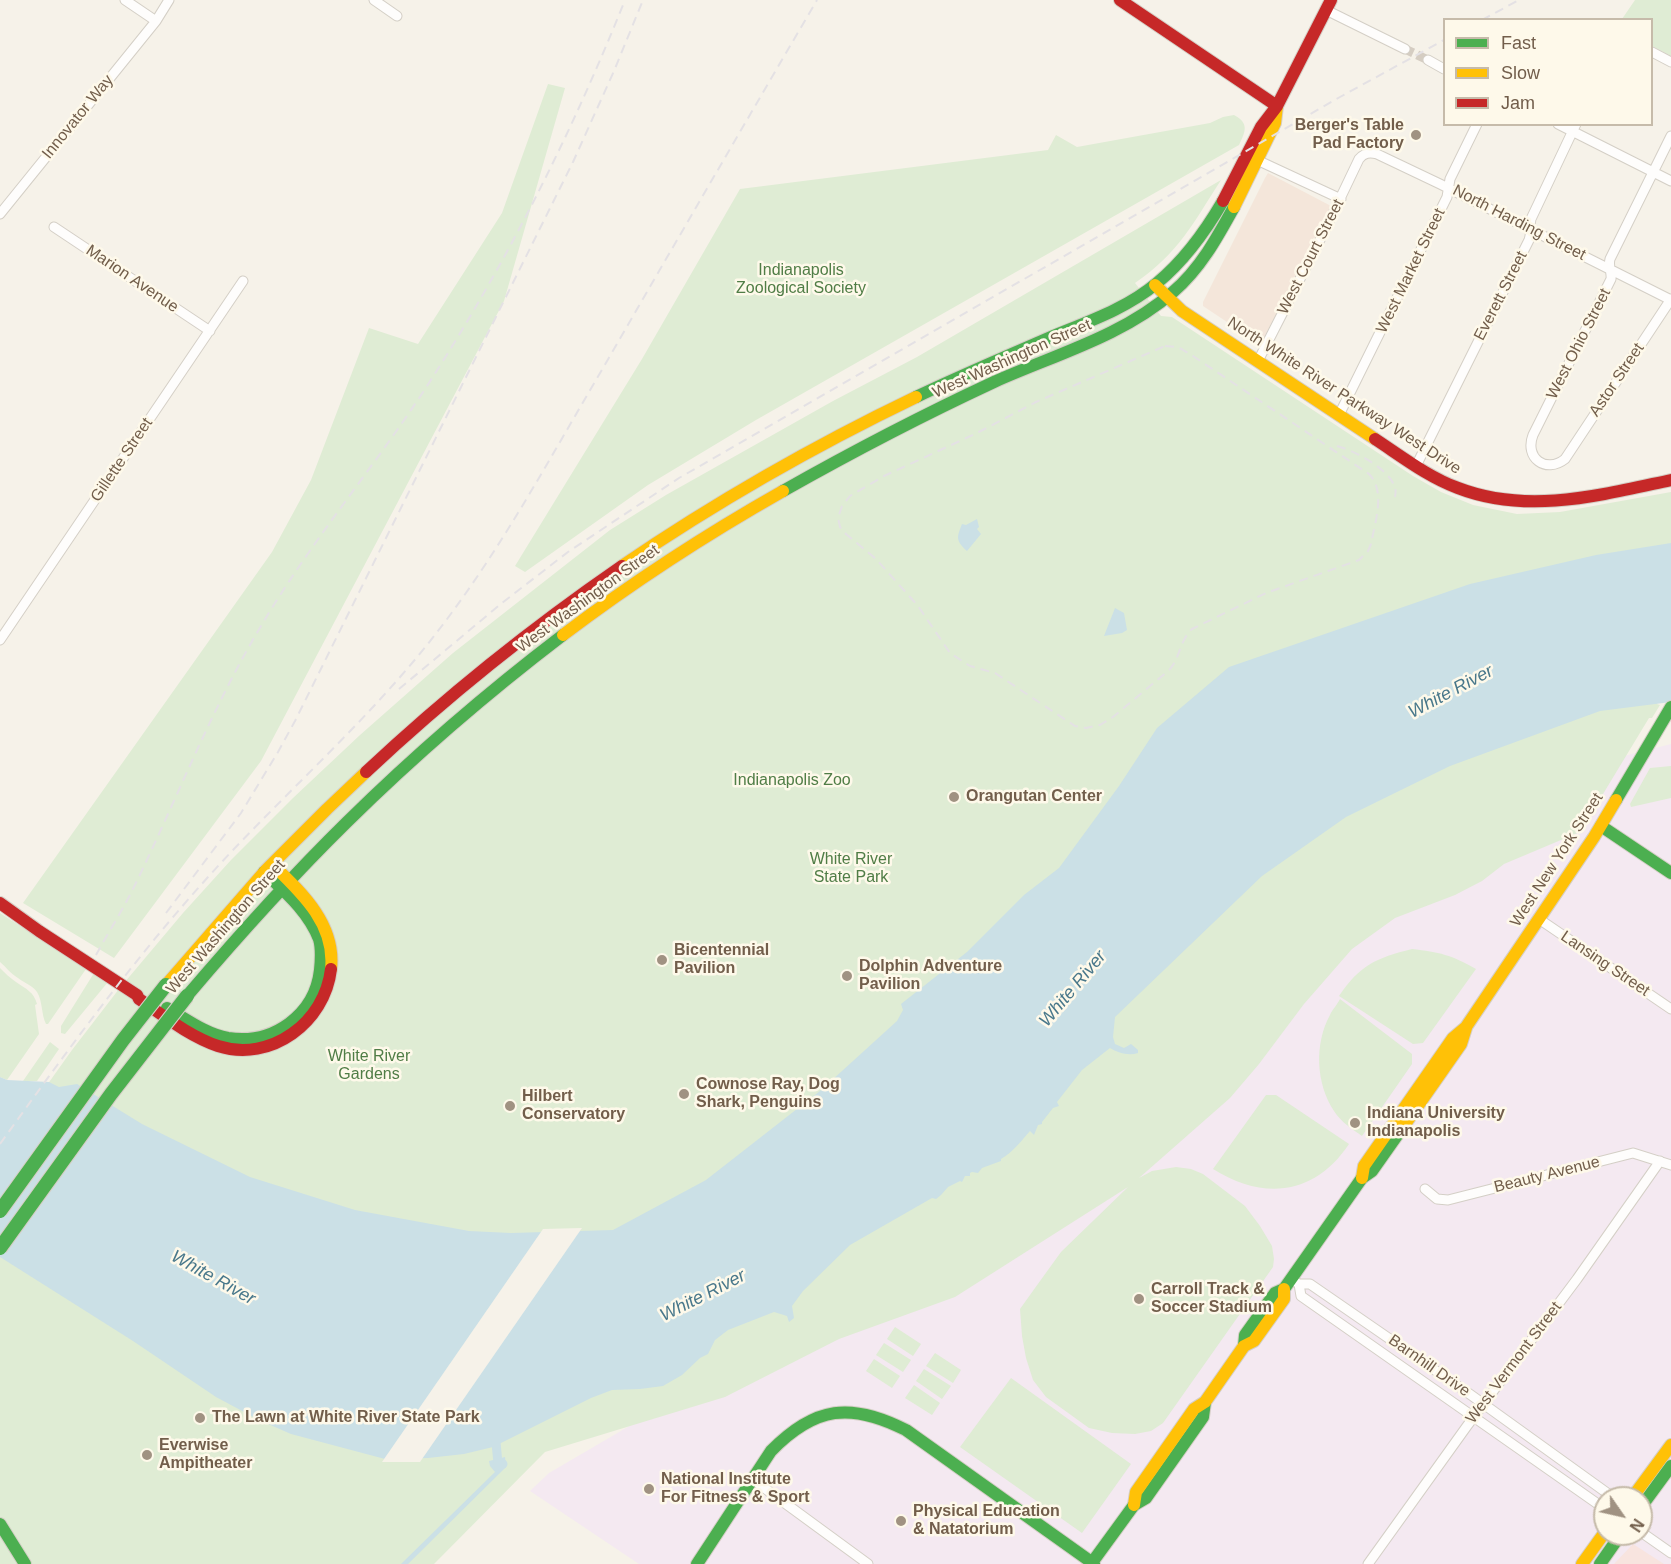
<!DOCTYPE html>
<style>
body{margin:0}
#map{position:relative;width:1671px;height:1564px;overflow:hidden;background:#f6f2e9;font-family:Helvetica,sans-serif}
canvas{display:block}
.legend{position:absolute;left:1443px;top:18px;width:210px;height:108px;box-sizing:border-box;background:#fef9ea;border:2px solid #c6bbaa;margin:0;padding:8px 10px;list-style:none;font-size:18px;color:#725e4b}
.legend li{display:flex;align-items:center;gap:12px;height:30px}
.legend b{width:30px;border:2px solid #c6bbaa}
.north{position:absolute;left:1593px;top:1486px;width:60px;height:60px;box-sizing:border-box;background:#fef9ea;border:2px solid #c6bbaa;border-radius:50%;rotate:124deg;font-size:16px;font-weight:700;line-height:24px;text-align:center;color:#725e4b}
.north::after{content:'';display:block;margin:auto;width:21px;height:27px;background:#a09282;clip-path:polygon(50% 0,100% 100%,50% 72%,0 100%)}
</style>
<div id="map">
<canvas width="1671" height="1564"></canvas>
<ul class="legend">
<li><b style="height:8px;background:#4caf50"></b>Fast</li>
<li><b style="height:8px;background:#ffc107"></b>Slow</li>
<li><b style="height:8px;background:#c62828"></b>Jam</li>
</ul>
<div class="north">N</div>
</div>
<script>
const context = document.querySelector('canvas').getContext('2d');
context.lineJoin = 'round';
function paint(path, color) { context.fillStyle = color; context.fill(path, 'evenodd'); }
function strokePath(path, color, width, dash) { context.strokeStyle = color; context.lineWidth = width; context.lineCap = dash ? 'butt' : 'round'; context.setLineDash(dash || []); context.stroke(path); }
function write(font, color, halo, rows, align = 'center') {
  context.font = font + ' Helvetica,sans-serif'; context.lineWidth = 5; context.setLineDash([]); context.textBaseline = 'middle'; context.strokeStyle = halo; context.fillStyle = color; for (const [text, x, y, turn = 0] of rows) {
    context.save(); context.translate(x, y); context.rotate((+turn || 0) * Math.PI / 180); context.textAlign = isNaN(turn) ? turn : align; if (halo) context.strokeText(text, 0, 0); context.fillText(text, 0, 0); context.restore();
  }
}
paint(new Path2D(`
 M1268 173 1331 206 1262 342H1257L1203 306V302L1265 178Z`), '#f4e6da');
paint(new Path2D(`
 M1671 744V1564H639L530 1491 549 1473 720 1373 1475 794ZM1605 1498H1641V1534H1605Z`), '#f4e9f1');
paint(new Path2D(`
 M1633 1544 1664 1564H1614Z`), '#f8e4df');
paint(new Path2D(`
 M1635 0H1671V56L1652 46V20L1622 19Z
 M548 84 565 88 504 301 261 761 114 958 23 903 272 552 311 480 369 328 418 344 502 213Z
 M1234 115C1249 123 1246 131 1239 145L756 420 648 485 525 572 515 566 642 359 740 189 1048 150 1056 135 1077 147 1210 123 1223 117Z
 M1221 180C1194 222 1178 254 1135 283L1161 316 1172 317 1413 476 1441 492 1473 505 1517 514 1560 512 1671 492V681L1657 704 1660 705 1652 718H1649L1580 832 1504 864 1482 881 1455 895 1395 918 1352 949 1304 1004 1259 1064 1230 1098 1139 1178 1152 1171 1176 1167 1191 1169 1203 1174 1245 1206 1260 1226 1272 1246 1274 1259 1273 1267 1163 1423 1151 1431 1135 1434 1112 1433 1089 1428 1046 1397 1033 1380 1026 1358 1022 1336 1020 1309 1035 1288 1061 1252 1128 1187 955 1297 839 1339 725 1397 545 1452 434 1564H0V1151L72 1050 119 989 183 913 231 860 293 798 360 735 453 653 610 530 666 495 833 401 917 357Z
 M1671 766V798L1631 807 1630 804 1650 768Z
 M0 913 86 969 48 1024H46C41 1014 43 1002 37 992 32 985 24 983 18 978 11 974 6 967 0 962Z
 M1412 949C1439 952 1452 955 1476 969L1423 1043 1413 1044 1339 996C1360 965 1376 958 1412 949Z
 M0 968C5 973 10 978 16 982 26 989 34 992 37 1004L35 1005 39 1034 7 1080 0 1077Z
 M94 973 108 982 65 1034 61 1033V1026Z
 M1340 999 1412 1054V1064L1362 1136C1352 1129 1341 1122 1334 1111 1316 1084 1314 1044 1330 1015 1332 1010 1337 1005 1340 999Z
 M50 1042 59 1049 37 1081H23Z
 M1266 1095H1276L1349 1144C1315 1195 1264 1201 1213 1169Z
 M895 1327 921 1344 913 1356 887 1339Z
 M884 1343 911 1360 903 1372 876 1355Z
 M935 1353 961 1370 953 1383 926 1366Z
 M874 1359 900 1376 892 1388 866 1371Z
 M924 1369 951 1386 942 1399 916 1381Z
 M1011 1378 1131 1464 1082 1533 960 1447Z
 M914 1385 940 1403 932 1415 905 1398Z`), '#dfecd4');
paint(new Path2D(`
 M977 519 979 527 977 529 981 534 967 551C955 540 957 537 962 524L966 525Z
 M1671 543V702L1600 711 1450 766 1346 817 1262 876 1115 1017 1113 1037 1115 1044 1124 1048 1131 1044 1138 1050V1053C1129 1056 1118 1053 1110 1048L1082 1070 1057 1102 1059 1106 1053 1108 1042 1122V1124L1038 1125 1034 1135 1030 1131C1021 1141 1014 1151 1001 1159V1161L982 1168 978 1173 972 1172 970 1173V1176H965L962 1182 960 1181 948 1187 941 1195 936 1199 932 1198 850 1245 803 1291 792 1306 794 1318 789 1322 787 1316 774 1312 728 1330 715 1340 708 1354 700 1358 682 1375 663 1386 640 1389 612 1390 591 1398 493 1447 464 1454 428 1458 385 1459 291 1434 259 1420 216 1397 133 1341 0 1257V1077L7 1080 49 1082 59 1087 77 1084 142 1124 250 1177 355 1210 469 1231 511 1233 613 1230 706 1180 820 1091 897 1021 903 1010 901 1004 967 952 1024 895 1059 868 1119 786 1157 728 1229 667 1470 584 1596 555Z
 M1115 608 1124 613 1127 630 1122 633 1104 636Z
 M505 1457 506 1467 408 1564H401L495 1472 490 1466 489 1461Z`), '#cbe0e6');
paint(new Path2D(`
 M582 1228 420 1462H382L543 1229Z`), '#f6f2e9');
strokePath(new Path2D(`
 M498 1432 496 1442 498 1464H503`), '#cbe0e6', 9);
strokePath(new Path2D(`
 M1405 49 1428 60`), '#d5cdc2', 9, [9, 4.5]);
const street = new Path2D(`
 M125 0 156 21
 M374 0 397 16
 M1326 10 1405 49
 M1652 52 1671 62
 M1428 60 1444 69
 M1558 124 1671 181
 M1671 136 1610 259C1608 267 1612 272 1611 279L1533 435C1524 458 1546 474 1565 459L1671 299
 M1257 160 1341 199
 M0 214 156 21 169 0
 M54 227 210 331
 M1258 361 1326 228 1359 159C1364 153 1369 152 1377 154L1440 184 1671 300
 M1339 415 1447 197 1450 179 1477 124
 M1416 466 1529 240C1532 233 1529 227 1531 219L1576 124
 M0 640 243 281
 M1539 919 1671 1009
 M1425 1189 1437 1199 1448 1200 1633 1153 1671 1165
 M1291 1279 1299 1284H1310L1471 1395 1614 1498
 M1299 1284 1301 1296 1605 1509
 M752 1479 868 1564
 M1641 1532 1671 1553
 M1368 1564 1467 1426 1577 1279 1660 1161`);
const fast = new Path2D(`
 M916 397C960 376 1005 357 1051 337 1087 322 1126 309 1157 283 1185 260 1205 232 1223 201
 M783 491C852 452 923 415 994 382 1054 355 1123 336 1173 292 1200 269 1217 238 1234 207
 M1616 800 1671 707
 M1601 826 1671 873
 M187 996C238 936 291 877 347 822 415 755 487 693 563 635
 M167 1008C186 1019 206 1034 228 1038 273 1045 315 1015 320 970 321 960 322 949 319 939 308 911 285 892 264 872
 M1244 1346 1245 1335 1275 1293 1284 1289 1362 1178 1372 1171 1403 1127
 M1641 1507 1671 1466
 M0 1524 25 1564
 M697 1564 771 1451C815 1406 851 1402 906 1430L1094 1564
 M1091 1564 1134 1505 1146 1498 1203 1417 1205 1402
 M1600 1564 1621 1534`);
const slow = new Path2D(`
 M1234 207 1275 123 1277 106
 M1155 285 1182 311 1375 439
 M622 566C716 502 814 446 916 397
 M563 635C633 582 707 534 783 491
 M272 864C301 892 336 924 331 969
 M166 985 266 870 327 809 366 772
 M1403 1127 1461 1044 1466 1028
 M1362 1178 1364 1166 1453 1038 1466 1027 1594 837 1616 800
 M1632 1498 1671 1445
 M1134 1505 1136 1492 1194 1409 1205 1402 1244 1346 1254 1341 1284 1299V1289
 M1582 1564 1605 1532`);
const jam = new Path2D(`
 M1120 0 1277 106
 M1223 201 1261 127 1277 106 1331 0
 M1375 439C1401 456 1428 477 1458 488 1528 515 1601 495 1671 480
 M366 772C446 697 532 628 622 566
 M0 903 39 931 137 995 139 999C164 1016 189 1036 218 1046 271 1063 325 1022 331 969`);
strokePath(street, '#d4cfc6', 11);
strokePath(fast, '#d5cfc6', 14);
strokePath(slow, '#d5cfc6', 14);
strokePath(jam, '#d5cfc6', 14);
strokePath(street, '#fefdfc', 9);
strokePath(fast, '#4caf50', 12);
strokePath(slow, '#ffc107', 12);
strokePath(jam, '#c62828', 12);
strokePath(new Path2D(`
 M1482 20 1519 0
 M1165 346 1178 347 1193 356 1369 474C1386 491 1375 522 1371 544L1368 551 1359 560 1266 593 1192 629C1179 641 1180 660 1168 671L1113 717 1100 725 1086 728 1075 726 995 673 970 666 950 653 918 606 876 559 846 534 840 527 838 518 842 506 850 496 884 476 975 434 1036 402Z
 M1337 446C1353 450 1385 467 1393 483 1396 488 1396 492 1395 497
 M399 689 502 603 568 552 679 478 1340 97 1444 40
 M166 913 241 813 278 752 295 721 573 162 614 71 643 0
 M96 955C107 935 120 914 131 893 176 802 211 708 264 621 313 539 375 466 427 386 506 264 571 135 625 0
 M0 1144C69 1048 138 953 219 865 293 785 375 714 441 627 503 546 551 456 603 368 674 245 745 123 817 0`), '#e4e1e4', 2, [9, 6]);
const fastBridge = new Path2D(`
 M0 1211 123 1040 166 985
 M0 1248 111 1094 187 996`);
strokePath(fastBridge, '#d5cec5', 16, []);
strokePath(fastBridge, '#4caf50', 14);
for (const [x, y, r, color] of [
 [1416,135,6,"#a09282"],
 [954,797,6,"#a09282"],
 [662,960,6,"#a09282"],
 [847,976,6,"#a09282"],
 [684,1094,6,"#a09282"],
 [510,1106,6,"#a09282"],
 [1355,1123,6,"#a09282"],
 [1139,1299,6,"#a09282"],
 [200,1418,6,"#a09282"],
 [147,1455,6,"#a09282"],
 [649,1489,6,"#a09282"],
 [901,1521,6,"#a09282"]
]) { const dot = new Path2D(); dot.arc(x, y, r, 0, 2 * Math.PI); context.fillStyle = color; context.fill(dot); strokePath(dot, '#fef9ea', 2); }
write('16px', '#725e4b', '#fef9ea', [
 ["Innovator Way",78,117,-51],
 ["North Harding Street",1519,223,27],
 ["West Court Street",1311,257,-63],
 ["West Market Street",1411,271,-64],
 ["Marion Avenue",132,279,34],
 ["Everett Street",1501,296,-63],
 ["West Ohio Street",1579,344,-63],
 ["West Washington Street",1012,359,-24],
 ["Astor Street",1617,380,-56],
 ["North White River Parkway West Drive",1344,396,33],
 ["Gillette Street",122,460,-56],
 ["West Washington Street",588,599,-36],
 ["West New York Street",1557,860,-57],
 ["West Washington Street",226,927,-49],
 ["Lansing Street",1605,964,34],
 ["Beauty Avenue",1547,1175,-14],
 ["West Vermont Street",1514,1363,-53],
 ["Barnhill Drive",1429,1366,35]
]);
write('bold 16px', '#725e4b', '#fef9ea', [
 ["Berger's Table",1404,126,"right"],
 ["Pad Factory",1404,144,"right"],
 ["Orangutan Center",966,797],
 ["Bicentennial",674,951],
 ["Pavilion",674,969],
 ["Dolphin Adventure",859,967],
 ["Pavilion",859,985],
 ["Cownose Ray, Dog",696,1085],
 ["Shark, Penguins",696,1103],
 ["Hilbert",522,1097],
 ["Conservatory",522,1115],
 ["Indiana University",1367,1114],
 ["Indianapolis",1367,1132],
 ["Carroll Track &",1151,1290],
 ["Soccer Stadium",1151,1308],
 ["The Lawn at White River State Park",212,1418],
 ["Everwise",159,1446],
 ["Ampitheater",159,1464],
 ["National Institute",661,1480],
 ["For Fitness & Sport",661,1498],
 ["Physical Education",913,1512],
 ["& Natatorium",913,1530]
], 'left');
write('16px', '#507d46', '#fef9ea', [
 ["Indianapolis",801,271],
 ["Zoological Society",801,289],
 ["Indianapolis Zoo",792,781],
 ["White River",851,860],
 ["State Park",851,878],
 ["White River",369,1057],
 ["Gardens",369,1075]
]);
write('italic 18px', '#49788b', '#fef9ea', [
 ["White River",1451,692,-28],
 ["White River",1073,989,-50],
 ["White River",213,1278,29],
 ["White River",703,1296,-27]
]);
</script>
